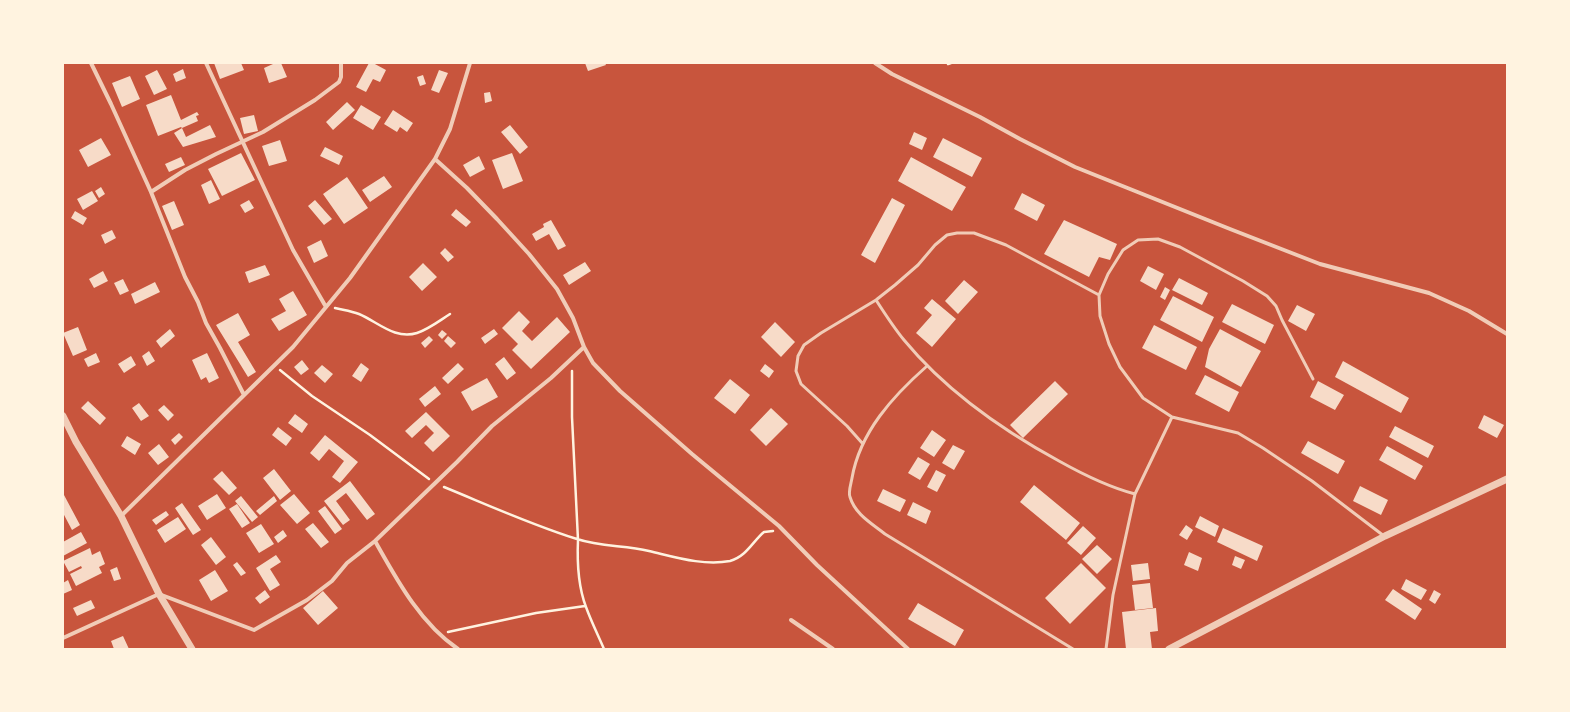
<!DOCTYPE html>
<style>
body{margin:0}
#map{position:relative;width:1570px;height:712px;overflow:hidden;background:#c8553d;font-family:Karla,sans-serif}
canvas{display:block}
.frame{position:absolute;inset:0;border:64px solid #fff3e0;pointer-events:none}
</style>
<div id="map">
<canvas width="1570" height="712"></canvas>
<div class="frame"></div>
</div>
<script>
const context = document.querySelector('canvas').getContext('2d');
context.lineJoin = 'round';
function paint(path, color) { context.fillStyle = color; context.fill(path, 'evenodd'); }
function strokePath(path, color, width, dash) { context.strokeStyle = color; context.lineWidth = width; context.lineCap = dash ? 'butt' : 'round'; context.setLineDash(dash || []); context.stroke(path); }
paint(new Path2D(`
 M214 63H241L244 70 220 79Z
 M272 63H281L287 77 269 83 264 68 273 64Z
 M369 63H373L386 70 380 82 373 79 366 92 356 87Z
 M585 63H605L606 65 588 71Z
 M183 69 186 78 176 82 173 74Z
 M157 70 167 89 154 95 145 76Z
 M439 70 448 73 439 93 431 90Z
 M423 75 426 84 420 86 417 77Z
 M130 76 140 99 122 107 112 83Z
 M490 92 492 101 485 103 484 93Z
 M171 95 181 120 197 112 199 115 196 116 198 121 182 128 181 127 158 136 146 105Z
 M347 102 355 110 333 130 326 122Z
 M361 105 381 117 373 130 353 118Z
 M393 110 413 123 407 132 400 127 397 132 384 124Z
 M254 115 258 131 244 134 240 118Z
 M210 125 216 137 183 147 174 133 182 128 186 137Z
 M510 125 528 147 520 154 501 132Z
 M914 132 927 138 922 150 909 144Z
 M101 138 111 155 88 167 79 150Z
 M943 138 982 158 972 177 933 157Z
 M280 140 287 161 269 166 262 146Z
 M325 147 343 156 339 165 320 156Z
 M241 153 255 180 222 196 208 169Z
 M512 153 523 181 503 189 492 160Z
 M479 156 485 169 470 177 463 165Z
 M181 157 185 165 169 172 165 164Z
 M911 157 966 187 952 211 898 181Z
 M384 176 392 187 370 202 362 190Z
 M347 177 368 208 344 224 323 194Z
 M211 180 220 199 209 204 201 185Z
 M101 187 105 194 99 198 95 191Z
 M92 191 98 201 83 210 77 199Z
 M1022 193 1045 205 1037 221 1014 209Z
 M892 198 905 205 875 263 861 255Z
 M249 200 254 208 245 213 240 205Z
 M315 200 332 219 324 225 308 206Z
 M174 201 184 225 172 230 162 206Z
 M456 209 471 222 466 227 451 215Z
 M75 211 87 218 83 225 71 218Z
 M551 220 566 246 558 250 549 234 536 241 532 234 544 227 543 224Z
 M1064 220 1117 244 1110 260 1099 257 1089 277 1044 254Z
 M112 230 116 238 105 244 101 235Z
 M321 240 328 256 314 263 307 247Z
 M445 248 454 257 448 262 440 253Z
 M585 262 591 271 569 285 563 275Z
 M423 263 437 277 422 291 409 277Z
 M265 265 270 275 249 283 245 272Z
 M1148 266 1164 274 1156 290 1140 281Z
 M103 271 108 281 94 288 89 279Z
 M1179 278 1208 293 1202 305 1172 290Z
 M123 279 129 291 120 295 114 283Z
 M964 280 978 292 958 314 945 301Z
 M155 282 160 292 135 304 131 294Z
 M1165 287 1170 290 1165 300 1160 297Z
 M293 291 307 315 279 331 271 319 286 311 279 299Z
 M1173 296 1214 317 1202 342 1160 320Z
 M932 299 956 319 932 347 916 333 932 315 924 308Z
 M1232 304 1274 325 1265 344 1222 322Z
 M1297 305 1315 314 1306 331 1288 321Z
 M519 311 530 322 522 331 532 341 557 317 570 332 531 369 512 350 518 344 502 328Z
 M238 313 250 335 238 342 256 372 248 377 216 325Z
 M775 322 795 342 781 357 761 337Z
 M1154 325 1197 347 1186 370 1142 348Z
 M78 327 87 350 73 356 63 333Z
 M170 329 175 336 161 348 156 341Z
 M494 329 498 334 485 344 481 338Z
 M1220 329 1261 351 1241 387 1205 367 1209 349Z
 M442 330 447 334 442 339 438 335Z
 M429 336 433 340 425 348 421 343Z
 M448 336 456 343 451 348 444 341Z
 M149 351 155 361 147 366 142 356Z
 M96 353 100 362 88 367 84 359Z
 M207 353 219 378 209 383 206 377 201 380 192 360Z
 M131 356 136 365 124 373 118 364Z
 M504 357 516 373 507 380 495 364Z
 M302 360 309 369 301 375 294 367Z
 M1343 361 1409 398 1401 413 1335 377Z
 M361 363 369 369 361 382 352 376Z
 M458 363 464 369 448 384 442 378Z
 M765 364 774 371 769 378 760 371Z
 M322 365 333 374 325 383 314 373Z
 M1205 375 1239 392 1229 412 1195 394Z
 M487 378 498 397 472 411 461 392Z
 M730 379 750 395 735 414 714 398Z
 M1055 381 1068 394 1023 438 1010 425Z
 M1318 381 1344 395 1335 410 1310 397Z
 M435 386 441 394 425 407 419 399Z
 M88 401 106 418 100 425 81 408Z
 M139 403 149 416 141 421 132 408Z
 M164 405 174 415 168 421 158 410Z
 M771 408 788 424 766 446 750 430Z
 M426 412 450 436 433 452 424 443 434 433 426 425 412 438 405 431Z
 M295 414 308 424 302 433 288 423Z
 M1484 415 1504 425 1497 438 1478 428Z
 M1395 426 1434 446 1428 458 1389 437Z
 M278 427 292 438 286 446 272 435Z
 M932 430 946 440 934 457 920 448Z
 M179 433 183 437 175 445 171 440Z
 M325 435 358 462 340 483 332 477 344 461 329 449 319 461 310 453Z
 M127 436 141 444 135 455 121 446Z
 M1308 441 1345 461 1338 474 1301 453Z
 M159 444 169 457 158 465 148 453Z
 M953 445 965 451 954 470 942 463Z
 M1387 446 1423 466 1415 480 1379 460Z
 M918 457 930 464 920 480 908 473Z
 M274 469 291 491 280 500 263 478Z
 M936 470 946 475 937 492 927 487Z
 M222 471 237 488 229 495 213 479Z
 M350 481 375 514 367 520 346 493 336 501 350 520 343 525 324 501Z
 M1034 485 1080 523 1066 540 1020 502Z
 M1360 486 1388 500 1381 515 1353 501Z
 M883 489 906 500 900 512 877 501Z
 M217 494 226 508 207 520 198 506Z
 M294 494 310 513 297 524 280 505Z
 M64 495 80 525 72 530 63 513Z
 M241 496 258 517 252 522 235 501Z
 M274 496 277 501 260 515 256 511Z
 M913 502 931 511 926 524 907 515Z
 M182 503 201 530 193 535 175 508Z
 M237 504 250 523 242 528 229 509Z
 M325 506 342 529 335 534 318 511Z
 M166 511 169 515 156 525 152 520Z
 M1200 516 1219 526 1215 537 1195 527Z
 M178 517 186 529 165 543 157 530Z
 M313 523 329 542 321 548 305 529Z
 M261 524 274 544 259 553 246 533Z
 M1186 525 1193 530 1187 540 1179 535Z
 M1083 526 1096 538 1081 555 1067 543Z
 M1223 528 1263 546 1257 561 1217 542Z
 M283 530 287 536 278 543 274 537Z
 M81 532 87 543 63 556V542Z
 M211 537 226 557 216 565 201 545Z
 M1097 545 1112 559 1097 574 1082 559Z
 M90 548 92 555 100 551 105 564 99 567 102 573 76 586 70 574 82 568 81 566 69 572 63 561Z
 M1189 552 1202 558 1198 571 1184 565Z
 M276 555 281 562 270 569 280 585 270 591 256 568Z
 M1235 556 1245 560 1241 569 1232 565Z
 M237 562 246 573 241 576 233 565Z
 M1081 563 1106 588 1070 624 1045 598Z
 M1148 563 1150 579 1133 581 1131 565Z
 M117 567 121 579 114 581 110 570Z
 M215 570 228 591 211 601 199 580Z
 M1406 579 1427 590 1421 600 1401 589Z
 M68 580 72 590 63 594V583Z
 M1150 583 1153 608 1135 610 1132 585Z
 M1393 589 1422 609 1415 620 1385 600Z
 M265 590 270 597 260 604 255 598Z
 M1434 590 1441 594 1435 604 1429 600Z
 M323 591 338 608 318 625 303 608Z
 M91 600 95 608 77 616 73 608Z
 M918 603 964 630 955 646 908 619Z
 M1156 608 1158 631 1150 632 1152 649H1126L1122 612Z
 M123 636 129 649H114L111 641Z`), '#f7dbc8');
strokePath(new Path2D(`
 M948 64 951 63
 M335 308C343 310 351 311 359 314 378 322 395 340 417 333 429 329 439 321 450 314
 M280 370 312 396 370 435 429 479
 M572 371V417L578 540C577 562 578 586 586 607 591 621 598 635 604 649
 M444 487C488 505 532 525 577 539 601 547 625 545 649 551 675 557 703 566 730 561 746 557 753 541 764 532L773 531
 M448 632 536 613 585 606`), '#fff3e0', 2.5);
strokePath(new Path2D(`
 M876 300C885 314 894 328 904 340 946 391 1002 430 1059 461 1084 475 1108 487 1135 494
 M927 366C893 396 860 432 852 478 851 484 848 492 850 497 855 514 871 523 885 534L1073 649
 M1313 379 1282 320 1276 306 1267 296 1243 281 1180 247 1158 239 1138 240 1123 250 1108 274 1099 295 1100 316 1109 344 1120 367 1143 398 1172 417 1238 433 1263 448 1312 481 1384 536
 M863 444 847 426 801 384 796 371 798 356 804 345 821 333 876 300 895 285 918 265 935 245 947 235 957 233H974L1006 245 1099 295
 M1106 649 1113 595 1135 494 1172 417`), '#f1ccb7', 3);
strokePath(new Path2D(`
 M91 63 111 104 151 192 185 277 198 302 206 323 220 348 244 395
 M206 63 293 250 326 307
 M875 63 892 74 980 117 1020 139 1075 167 1230 229 1320 264 1429 293 1469 311 1507 334
 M435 159 467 188 497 219 529 254 557 289 573 318 584 347 593 363 620 391 692 454 779 526 817 565 908 649
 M151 192 185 170 216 154 263 132 315 100 339 82 341 77V63
 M121 516 293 347 350 278 435 159 450 129 470 63
 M375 541C397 580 420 623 458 649
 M791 620 833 649
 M63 638 159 594 254 630 307 600 332 581 347 563 375 541 457 462 492 426 551 378 584 347`), '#f1ccb7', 4);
strokePath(new Path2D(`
 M63 416 76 442 121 516 159 594 192 649
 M1169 649 1385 536 1507 479`), '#f1ccb7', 7);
</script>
